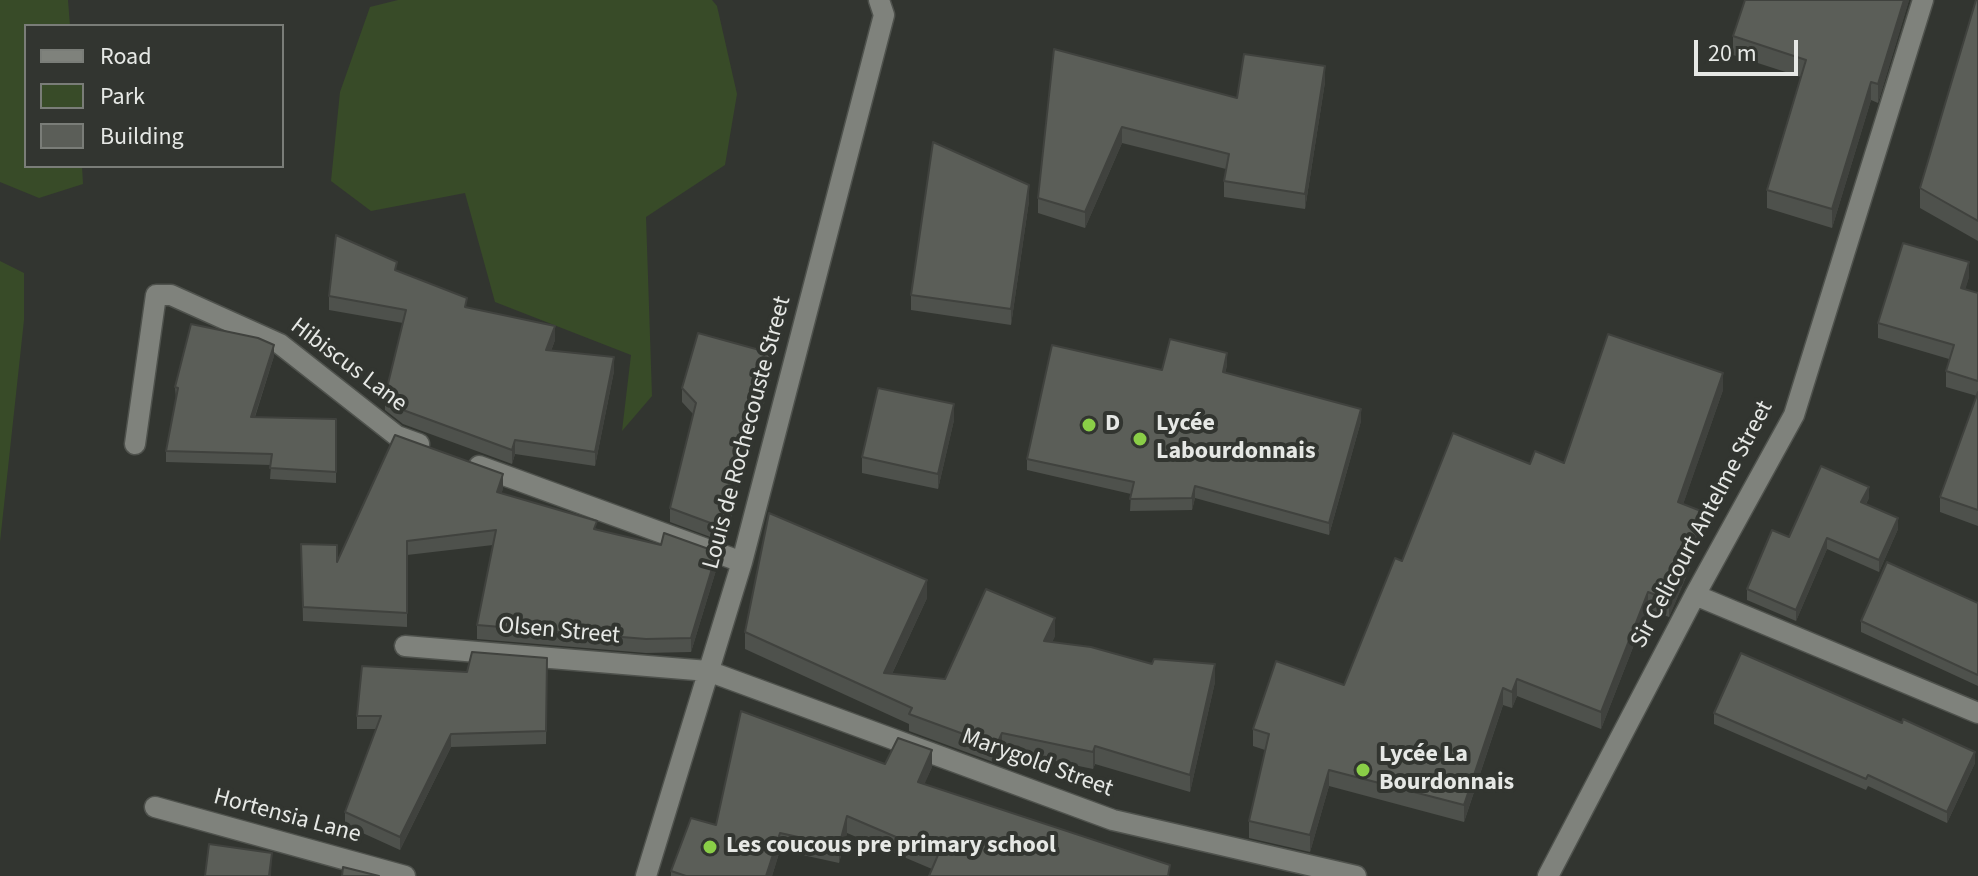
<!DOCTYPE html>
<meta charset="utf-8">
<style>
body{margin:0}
#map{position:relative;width:1978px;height:876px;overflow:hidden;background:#323530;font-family:"Source Sans 3",sans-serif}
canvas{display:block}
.legend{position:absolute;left:24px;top:24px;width:260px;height:144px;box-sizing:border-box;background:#323530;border:2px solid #7a7d78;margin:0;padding:10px 14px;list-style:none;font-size:24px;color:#e6e8e5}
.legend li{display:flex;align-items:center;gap:16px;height:40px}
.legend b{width:40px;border:2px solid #7a7d78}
.scale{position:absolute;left:1694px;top:40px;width:104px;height:36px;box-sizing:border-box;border:4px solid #e6e8e5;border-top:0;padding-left:10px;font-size:24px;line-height:28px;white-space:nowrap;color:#e6e8e5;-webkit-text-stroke:6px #323530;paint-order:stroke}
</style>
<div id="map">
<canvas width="1978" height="876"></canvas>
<ul class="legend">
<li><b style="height:10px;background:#7f827c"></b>Road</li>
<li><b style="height:22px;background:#384b28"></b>Park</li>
<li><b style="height:22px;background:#5b5e58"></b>Building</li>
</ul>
<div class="scale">20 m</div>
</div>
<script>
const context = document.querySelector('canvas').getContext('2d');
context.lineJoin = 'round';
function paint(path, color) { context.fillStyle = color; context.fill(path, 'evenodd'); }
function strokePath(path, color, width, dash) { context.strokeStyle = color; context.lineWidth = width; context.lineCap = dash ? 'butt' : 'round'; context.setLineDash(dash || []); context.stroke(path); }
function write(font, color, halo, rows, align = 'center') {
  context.font = font + ' "Source Sans 3",sans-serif'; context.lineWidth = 8; context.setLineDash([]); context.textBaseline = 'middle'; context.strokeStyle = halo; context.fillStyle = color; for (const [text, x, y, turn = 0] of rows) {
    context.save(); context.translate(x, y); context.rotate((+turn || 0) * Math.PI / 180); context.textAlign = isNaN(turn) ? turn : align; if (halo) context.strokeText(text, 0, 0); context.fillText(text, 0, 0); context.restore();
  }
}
paint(new Path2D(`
 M0 0H68L70 26H26V166H82L83 184 39 198 0 182Z
 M398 0H712L717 6 737 94 725 165 646 217 652 396 622 431 631 355 495 302 465 193 371 211 331 181 340 92 370 7Z
 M0 261 24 273V320L0 542Z`), '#384b28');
const minor = new Path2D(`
 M135 444 156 295H171L280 344 397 436 419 444
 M479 466 742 562
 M1695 595 1978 713
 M405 646 708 671 1113 820 1356 876
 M155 807 405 876
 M646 876 742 562 884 15 879 0
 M1548 876 1695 595 1794 415 1923 0`);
strokePath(minor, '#4f524d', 23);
strokePath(minor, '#7f827c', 20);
paint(new Path2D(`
 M1909 0 1878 103 1871 100 1832 228 1767 208V190L1801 77 1733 55V36Z
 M1978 0V241L1920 208V188Z
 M1054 49 1237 98 1325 82 1305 209 1224 197V181L1226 169 1122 143 1085 228 1038 213V198Z
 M1029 201 1011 325 911 310V295Z
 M397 271 467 307 555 340 551 351 614 371 595 466 515 454 512 464 403 424 385 410V396L403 323 329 310V296Z
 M1969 277 1965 289 1978 293V526L1940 512V497L1977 396 1946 387V371L1949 359 1878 338V323Z
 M274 356 255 417 336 419V483L270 479 271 465 166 462V451L176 399 175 387Z
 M1227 365 1225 373 1361 421 1329 535 1195 498 1192 510 1130 511 1131 494 1027 470V459L1162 370Z
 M774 368 750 452 732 501V515L724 542 670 522V508L693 414 682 402V388Z
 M1723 390 1683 504 1706 530 1669 617 1648 609 1601 729 1517 696 1512 708 1503 705 1464 822 1329 786 1310 852 1249 838V821L1265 750 1253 746V729L1344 685 1402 561 1530 464 1564 463Z
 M954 420 938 489 862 473V457Z
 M503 489 501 493 597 529 717 567 691 652 646 653 477 639V625L493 545 407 555V627L303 621 301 544 337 562Z
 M1869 498 1866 504 1898 529 1879 572 1827 549 1796 621 1747 600V589L1789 537Z
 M927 598 892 674 945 679 1055 636 1052 642 1215 682 1190 792 1095 764 1093 769 1002 750 996 763 909 731V724L745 649V632Z
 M1978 603V686L1861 632V621Z
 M547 658 546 744 451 747 400 850 345 825V812L376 729H357V716L467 672Z
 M1714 713 1902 723 1975 763 1947 823 1868 786 1866 790 1714 724Z
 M885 764 932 767 924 784 1170 876 932 869 847 833 839 863 780 850 772 876H671V871L716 825Z`), '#4e514c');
paint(new Path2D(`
 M1904 0H1909L1878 103V84Z
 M1325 66V82L1305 209V194Z
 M1871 82V100L1832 228V209Z
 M1122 127V143L1085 228V212Z
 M1029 185V201L1011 325V309Z
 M1969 262V277L1961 304V288Z
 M555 326V340L546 364V350Z
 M274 345V356L251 428V417Z
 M1227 353V365L1223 384V372Z
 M774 354V368L750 452 727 513V499Z
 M614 357V371L595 466V452Z
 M1723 373V390L1678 519V502Z
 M954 404V420L938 489V474Z
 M1361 409V421L1329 535V523Z
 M515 440V454L512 464V450Z
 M503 474V489L497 506V492Z
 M1195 486V498L1192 510V498Z
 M1869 487V498L1861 513V502Z
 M732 501V515L724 542V528Z
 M1706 513V530L1669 617V600Z
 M1898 518V529L1879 572V560Z
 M1827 538V549L1796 621V610Z
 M717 552V567L691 652V638Z
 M927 580V598L884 691V673Z
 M1648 592V609L1601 729V712Z
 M1055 618V636L1044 659V641Z
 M1215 664V682L1190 792V775Z
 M1517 679V696L1512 708V692Z
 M1503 688V705L1464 822V805Z
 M1002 733V750L996 763V746Z
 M451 734V747L400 850V837Z
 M1095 746V764L1093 769V752Z
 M932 750V767L918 799V782Z
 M1975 752V763L1947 823V812Z
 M1329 770V786L1310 852V835Z
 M847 816V833L839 863V846Z
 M780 833V850L772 876H766Z
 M272 853 271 876H269Z`), '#40423e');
const building = new Path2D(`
 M1745 0H1904L1878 84 1871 82 1832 209 1767 190 1806 60 1733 36Z
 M1976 0H1978V221L1920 188Z
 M1054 49 1237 98 1244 54 1325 66 1305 194 1224 181 1229 154 1122 127 1085 212 1038 198Z
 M933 142 1029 185 1011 309 911 295Z
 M336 235 397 262 395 270 467 298 465 307 555 326 546 350 614 357 595 452 515 440 512 450 403 410 385 396 406 310 329 296Z
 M1903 243 1969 262 1961 288 1978 293V381L1946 371 1954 345 1878 323Z
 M191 324 258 338 274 345 251 417 336 419V472L270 468 272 454 166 451 178 388 175 387Z
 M698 333 774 354 750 438 727 499 732 501 724 528 670 508 696 403 682 388Z
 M1608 334 1723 373 1678 502 1706 513 1669 600 1648 592 1601 712 1517 679 1512 692 1503 688 1464 805 1329 770 1310 835 1249 821 1269 734 1253 729 1276 661 1344 685 1395 558 1402 561 1453 433 1530 464 1535 451 1564 463Z
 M1170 339 1227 353 1223 372 1361 409 1329 523 1195 486 1192 498 1130 499 1134 482 1027 459 1052 345 1162 370Z
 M878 388 954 404 938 474 862 457Z
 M1978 392V510L1940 497Z
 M395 435 503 474 497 492 597 521 594 529 661 545 664 533 717 552 691 638 646 639 477 625 496 530 407 541V613L303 607 301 544 337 545V562Z
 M1821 466 1869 487 1861 502 1898 518 1879 560 1827 538 1796 610 1747 589 1772 530 1789 537Z
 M769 513 927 580 884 673 945 679 986 589 1055 618 1044 641 1091 647 1152 664 1154 659 1215 664 1190 775 1095 746 1093 752 1002 733 996 746 909 714 912 708 745 632Z
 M1887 562 1978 603V675L1861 621Z
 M472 652 547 658 546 731 451 734 400 837 345 812 381 716H357L362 666 467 672Z
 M1741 653 1902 723 1903 719 1975 752 1947 812 1868 775 1866 779 1714 713Z
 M741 711 885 764 898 738 932 750 918 782 1170 865 1168 876H929L938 855 847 816 839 846 780 833 766 876H686L671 871 691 818 716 825Z
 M209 844 272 853 269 876H205Z
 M343 867 379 876H342Z`);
paint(building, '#5b5e58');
strokePath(building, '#40423e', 2);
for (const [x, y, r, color] of [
 [1089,425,8,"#8ace47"],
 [1140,439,8,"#8ace47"],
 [1363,770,8,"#8ace47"],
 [710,847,8,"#8ace47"]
]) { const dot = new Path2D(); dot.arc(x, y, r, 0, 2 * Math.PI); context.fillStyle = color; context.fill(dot); strokePath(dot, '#323530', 3); }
write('24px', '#e6e8e5', '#323530', [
 ["Hibiscus Lane",348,366,37],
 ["Louis de Rochecouste Street",748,433,-75],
 ["Sir Celicourt Antelme Street",1703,525,-62],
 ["Olsen Street",559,632,5],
 ["Marygold Street",1037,764,20],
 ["Hortensia Lane",287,817,15]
]);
write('bold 24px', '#e6e8e5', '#323530', [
 ["D",1105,425],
 ["Lycée",1156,425],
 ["Labourdonnais",1156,453],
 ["Lycée La",1379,756],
 ["Bourdonnais",1379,784],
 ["Les coucous pre primary school",726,847]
], 'left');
</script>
